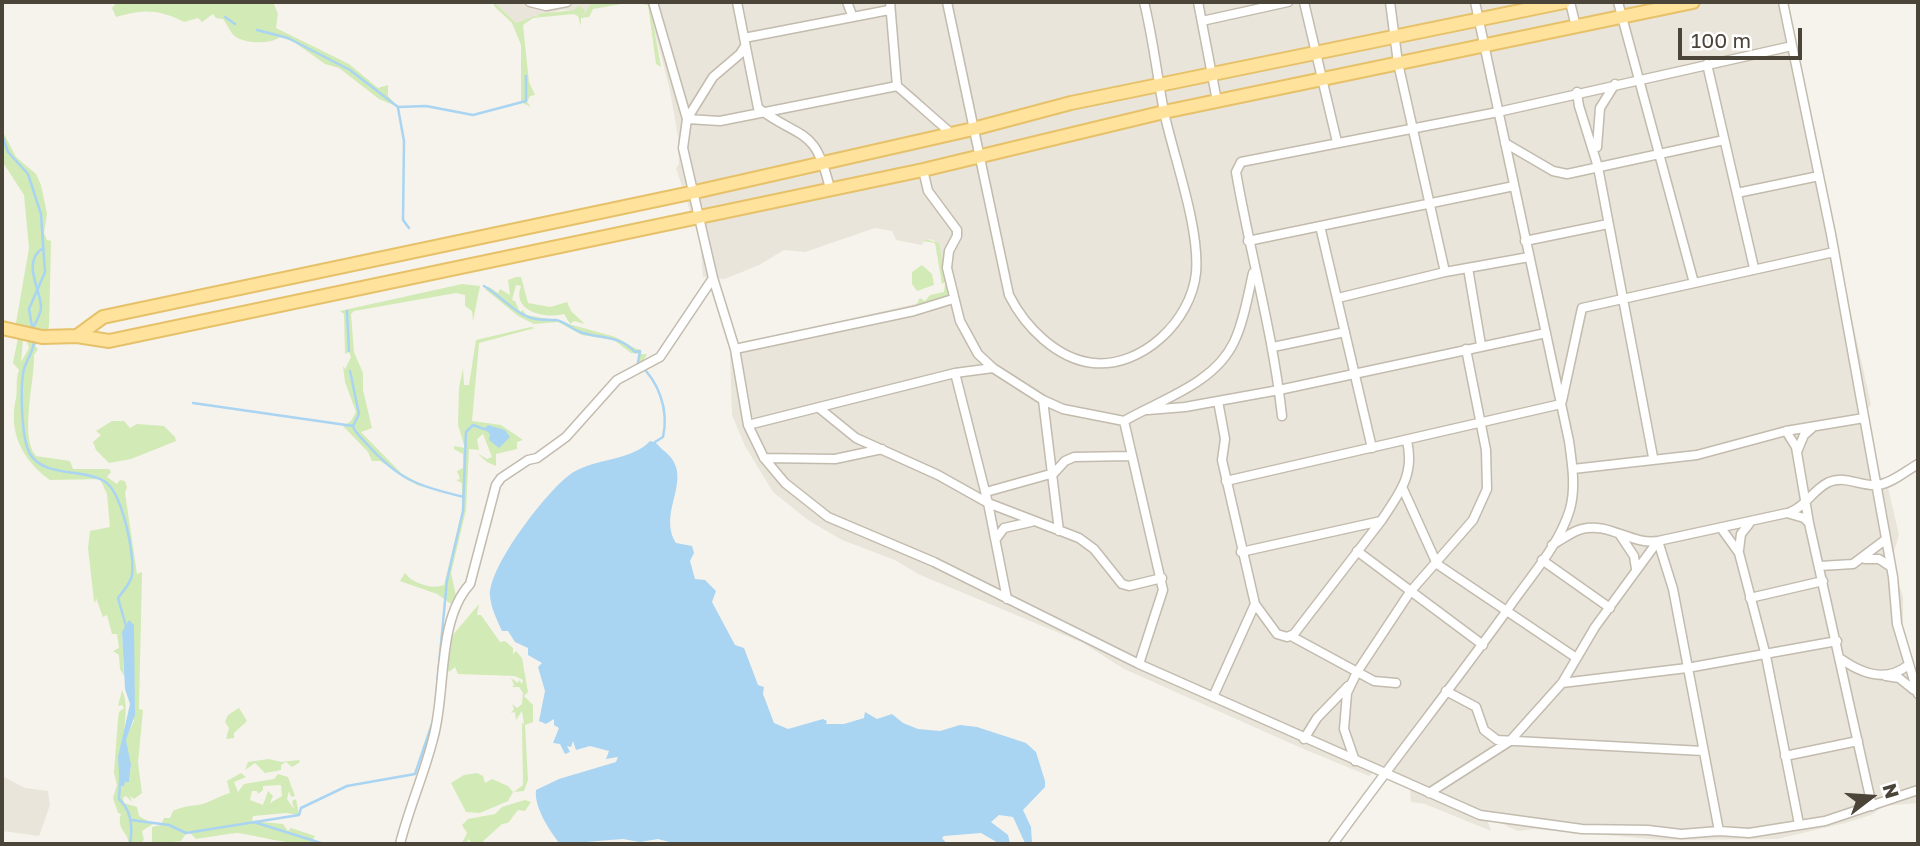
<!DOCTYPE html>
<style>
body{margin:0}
#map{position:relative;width:1920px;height:846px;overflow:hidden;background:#f6f3ec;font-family:"Golos Text",sans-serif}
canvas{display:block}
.frame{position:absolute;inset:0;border:4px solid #4b4439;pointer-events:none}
.north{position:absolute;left:1836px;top:762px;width:70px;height:70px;-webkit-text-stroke:5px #fff;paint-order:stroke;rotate:73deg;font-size:19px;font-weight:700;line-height:28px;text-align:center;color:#4b4439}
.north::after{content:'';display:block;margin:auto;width:24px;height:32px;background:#4b4439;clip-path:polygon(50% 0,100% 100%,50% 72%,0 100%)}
.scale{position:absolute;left:1678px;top:28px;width:124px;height:32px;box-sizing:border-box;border:4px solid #4b4439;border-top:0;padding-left:9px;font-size:21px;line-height:24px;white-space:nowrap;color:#4b4439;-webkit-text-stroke:5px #fff;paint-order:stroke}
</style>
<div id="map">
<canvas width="1920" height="846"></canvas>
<div class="frame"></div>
<div class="north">N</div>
<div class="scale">100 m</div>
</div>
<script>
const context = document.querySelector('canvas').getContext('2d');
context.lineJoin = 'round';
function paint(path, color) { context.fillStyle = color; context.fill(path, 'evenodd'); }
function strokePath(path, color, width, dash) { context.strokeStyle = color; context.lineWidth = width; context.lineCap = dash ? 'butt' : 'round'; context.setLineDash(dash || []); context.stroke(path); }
paint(new Path2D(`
 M494 2H602L591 5 583 17 584 10H561L516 23Z
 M647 2H1781L1871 404 1866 412 1879 479 1888 477 1891 480 1888 487 1899 535 1891 560 1903 597V632L1918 682V803L1884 806 1871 815 1845 823 1777 839 1663 840 1534 829 1518 831 1491 819 1488 822 1491 831 1425 804 1411 802 1410 786 1375 771 1369 776 1299 747 1124 669 1083 643 918 574 895 560 842 540 808 520 773 492 745 446 732 415 730 354 743 343 946 297 944 269 939 249 934 240 925 239 922 245 896 240 892 231 875 228 805 252 784 250 759 265 725 279 703 277 700 241 676 168 679 164 678 137 670 90Z
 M2 776 25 788 48 791 50 805 39 836 2 831Z`), '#eae5da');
paint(new Path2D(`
 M117 2H273L278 14 276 28 349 64 378 88 388 85V96L398 107 379 99 339 68 325 64 294 42 280 37C271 44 247 44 236 37 231 34 227 24 223 19L216 18 213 14 202 22 198 18 184 22C156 8 142 10 116 17L112 8Z
 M494 2 516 23 535 16 538 17V14L574 10 579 6 585 10 583 16 591 4 632 2 593 9 589 17 581 18V26L578 16 574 14 533 18 523 25 529 82 535 95 530 96 527 102 531 107 521 102V45L512 23 494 6Z
 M632 2H647L650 6 661 67 656 64 648 5Z
 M2 130 16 157 36 174 41 185 47 214 44 233 47 240 51 241 49 327 35 346 38 349 34 355C35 381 19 437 36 456L70 461 73 469H109L111 472 107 477 117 484 120 480 125 481 127 487 125 493 137 574 142 572 139 709 143 710 138 763 142 793 134 799 130 796 132 802 126 796 123 798 124 803 137 807 139 816 153 824 142 831 144 840 140 844H129C128 832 116 829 121 814L118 813 113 798 117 785 114 773 118 719 119 712 124 708 122 705 118 706 122 690C133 711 115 753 125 782L129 781 131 768 125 740 134 721V625L122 632 124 676 120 669 119 655 113 651 119 648 117 634H112L107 615 103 617 96 598 95 603 94 601 88 548 90 531 110 527 107 494 100 479 50 480C22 460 8 432 16 398 18 388 15 380 19 370L13 363 18 338 23 339 21 362 29 348 26 339 16 331V323L29 248 24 195 2 161Z
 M925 239 939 243 948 293 946 297 916 305 920 298 925 301 930 295 944 292 945 282 942 284 935 243 924 241 922 245Z
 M922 265 932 274 934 285 917 291 912 284V272Z
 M516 277H521L528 303 550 307 567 302 571 311 585 324 574 321 570 324 564 314C546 319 511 312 521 286L516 285 512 300 515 301 520 312 523 310 526 315C553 319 580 327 612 336 623 339 630 348 641 350V354H647L642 364 636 365 639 354 631 353 614 340 582 335 558 322 534 324 518 316 485 289 489 287 498 293 500 289 510 295 508 280Z
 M462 284 480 286 473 321 472 311 465 306V295L456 293 354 311 351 314 354 352 363 373V390L372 428 361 432 402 474 428 488 417 485 380 461H372L368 452 343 426 351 421 356 412 345 382 343 366 345 369 351 357 349 352 345 354 344 314 340 311Z
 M531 327 535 328 479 343 472 421 501 425 523 440 517 442V449L496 454V466L487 462 477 453 487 459 492 457 483 434 477 439 479 450 469 449 466 510 451 573 456 596 451 604 437 594 400 581 405 573C412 583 432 590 444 585L462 511V483L456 480 460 479 457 471 463 468V454L454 449V446L465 448 458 425 459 388 463 368 464 385H469L476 340Z
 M112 421H124L130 428 137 424 164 426 175 437 176 441 131 459 109 463 96 450 93 442 101 435 96 431Z
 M479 604 477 615H481L500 642 505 641 513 648V654L516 651 522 658 528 692 524 696 533 705V722L525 725 528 780 524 791 514 792 523 785 522 723 524 724 522 711 516 720 515 712 511 713 514 709 512 704 517 708 522 704 523 693 519 687H512L514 685 511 678 518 683 519 680 522 684 523 680 515 676 458 674 455 667 449 672 447 669 452 636Z
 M239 708 247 721 234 733V738L226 739 229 728 225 722 228 715Z
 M268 759 282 762 299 760 300 762 292 767 286 762 281 765V770L265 773 255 763 245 770 248 762Z
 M241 773 246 777 234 782 238 792 244 784 274 779 278 774 288 777 295 796 291 797 289 791 287 799 294 809 292 801 296 799 299 815 286 813 253 816 252 821 283 824 288 831 291 828 315 836 312 842 314 844C281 844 262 836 237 833 234 833 201 838 196 839L188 831 181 841 152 844V827L161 825 164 818H170L173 811C184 806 190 806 198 805 207 804 219 796 230 793L227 781ZM281 785 282 796 270 803 273 796 268 791 263 805 250 800 252 791H257L258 794 263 790V786Z
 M477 773 483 776 485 783 492 779 508 786 513 792 508 801 480 813 466 812 451 783 464 775Z
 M525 800 531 802 525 811 518 810 508 823 502 824 480 844 471 843 469 839 465 844 462 843 467 833 462 825 468 819 495 814 502 807Z`), '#d2eab5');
paint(new Path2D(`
 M488 425 505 430 510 437 499 448 489 440 490 434 484 429Z
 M650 441C659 443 657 445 663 450 698 476 656 510 676 543L692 546 694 553 690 561 695 579 705 580 716 591 712 602 735 645 744 648 758 685 764 687 763 694 774 723 788 729 823 719 827 721 826 724H844L864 718 865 712 877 719 892 714 903 723 918 729 940 731 960 725 977 727 1026 743 1036 752 1045 781V787L1023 810 1031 827 1032 843H1025L1013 817 999 815 991 822 1008 835 1010 844H1000L981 833 944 836 942 838 947 844H677L658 839 640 842 623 839 560 844C549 830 534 807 536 790L559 779 616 762 618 757 606 759 609 751 590 746 576 750 573 741 571 747 567 746 570 752 565 754 560 744 553 743 559 728 554 725V719L546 724 539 721 545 691 538 667 542 663 528 655V648L515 642 508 631H502C497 620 491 608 490 596 488 567 548 489 572 473 595 458 632 461 650 441Z
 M129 620 134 625 135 715 126 740 131 765 129 782H125L124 786H120L118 757 130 704 125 689 122 632Z`), '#a9d4f2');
strokePath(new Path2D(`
 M225 17 235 24
 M257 30 288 38 350 70 398 107 426 106 473 115 526 101V76
 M398 108 404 141 403 220 409 228
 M2 135 8 152 28 174 41 214 45 272 29 309 33 332
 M484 286C498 294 511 309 524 315 535 321 544 319 556 320 564 321 572 329 580 332 600 339 620 335 635 352L640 351 638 363C659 381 669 410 663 437L655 442
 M347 311 349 351
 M32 329C36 322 41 315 41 307 41 290 21 262 43 248
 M34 339C35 350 27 358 24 369 20 386 21 438 30 454 45 478 82 468 104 481 122 491 135 554 132 575 131 583 123 591 118 598L126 626
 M350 371 359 414 353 426C355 433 361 437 366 443 399 480 417 486 464 497
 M193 403 353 426
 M121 768 119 799C132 811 133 827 130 844
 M131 820 169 825 186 833 299 815 301 808 347 786 415 774 434 718 447 580 463 511 466 432 473 425 484 429
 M254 822 324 844`), '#a9d4f2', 2.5);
const minor = new Path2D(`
 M530 2 546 6 567 2
 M653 2 687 119 683 148 713 278 735 349 748 425 764 458 785 483 828 517 934 562 1139 664 1480 815 1582 829 1648 830 1681 834 1719 831 1749 833 1825 821 1918 790
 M737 2 758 108C802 141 815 125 830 189
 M847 2 852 15
 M890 2 897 86
 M947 2 1009 295C1025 327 1057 359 1093 363 1142 368 1191 321 1196 273 1200 228 1174 158 1164 112 1157 75 1153 38 1144 2
 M1198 2 1217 101
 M1304 2 1337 142
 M1390 2 1398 63 1445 272
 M1570 2 1576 27
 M1618 2 1694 283
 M1783 2 1831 234 1893 577 1897 624 1918 694
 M1202 21 1288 2
 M744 38 889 10
 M745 46 740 54 713 77 687 119 720 121 897 86C916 102 932 117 951 133
 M1707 64 1754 268
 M1577 92 1579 106 1598 167 1653 457
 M1505 143 1553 171 1567 174 1724 140
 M1597 147 1600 108 1615 84
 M923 170 928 191 957 230V236L949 251 947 268 960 321 978 354 993 368 1043 400 1063 409 1124 421C1162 399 1214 384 1234 342 1244 321 1248 295 1253 273
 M1737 193 1819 176
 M1320 226 1372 448
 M1248 241 1514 186
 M1525 241 1608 224
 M1468 268 1481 345
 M1338 298 1445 272 1529 257
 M1273 347 1345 332
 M735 349 914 311 953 299
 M955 373 988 503 1007 599
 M1043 400 1059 531
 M1562 401 1582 308 1834 252
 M819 408 856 438 938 475 988 503 1079 538 1094 549 1122 584 1129 586 1162 578
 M1148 410 1185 407 1279 390 1546 333
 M1282 416C1273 333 1250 253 1236 172L1241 162 1498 112 1792 46
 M1124 421 1163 590 1139 664
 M748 425 955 373 993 368
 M1786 431 1796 447 1809 523
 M1797 452 1804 435 1812 428
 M764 458 835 459 882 449
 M1573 469 1697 455 1786 431 1864 418
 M1226 481 1561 404
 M1403 489 1437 564 1575 657
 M986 492 1054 473 1065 461 1074 457 1131 456
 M1790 512C1806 507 1812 490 1829 482 1846 475 1861 487 1878 485 1892 483 1906 471 1918 464
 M1721 528 1739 553 1766 656 1799 824
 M1620 535 1634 556 1636 569
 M996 539 1004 528 1031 522
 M1552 545C1562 540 1572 531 1582 529 1609 522 1631 545 1658 541L1673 589 1719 831
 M1739 550 1741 534 1749 524
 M1357 551 1483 645
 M1241 552 1381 521C1399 494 1415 475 1407 441
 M1865 559H1879L1891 567
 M1542 560 1610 608
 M1820 566 1853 564 1885 540
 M1750 598 1823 581
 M1255 604 1277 634 1287 637 1294 634 1381 521
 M1291 636 1374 681 1396 683
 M1841 659C1861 673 1885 683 1907 666
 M1886 676 1899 678 1914 690
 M1562 683 1687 668 1837 641
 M1446 691 1476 707 1484 730 1497 740 1703 751
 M1213 697 1255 604 1222 460 1225 439 1218 401
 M1304 739 1317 718 1348 686
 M1785 756 1858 741
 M1355 761 1344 729 1347 693 1357 672 1410 592 1473 520 1487 489 1486 450 1466 349
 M1429 793 1510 741 1562 683 1595 627 1658 541 1787 513 1804 518 1809 523 1872 806
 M400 844C409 807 425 773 434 735 446 690 437 620 470 584L496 485 501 478 528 460 537 458 566 437 617 380 660 357 713 278
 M1333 844C1390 765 1451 688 1508 609 1529 578 1559 546 1570 509 1576 487 1572 463 1569 441L1475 2`);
const primary = new Path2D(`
 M1564 2 1071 103 973 129 695 192 103 317 77 336 109 341 923 170 1164 112 1693 2
 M2 328 42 337 77 336`);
strokePath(minor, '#c2bbae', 11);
strokePath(primary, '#e6c16a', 16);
strokePath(minor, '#fff', 8);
strokePath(primary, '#ffe39c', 12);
</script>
